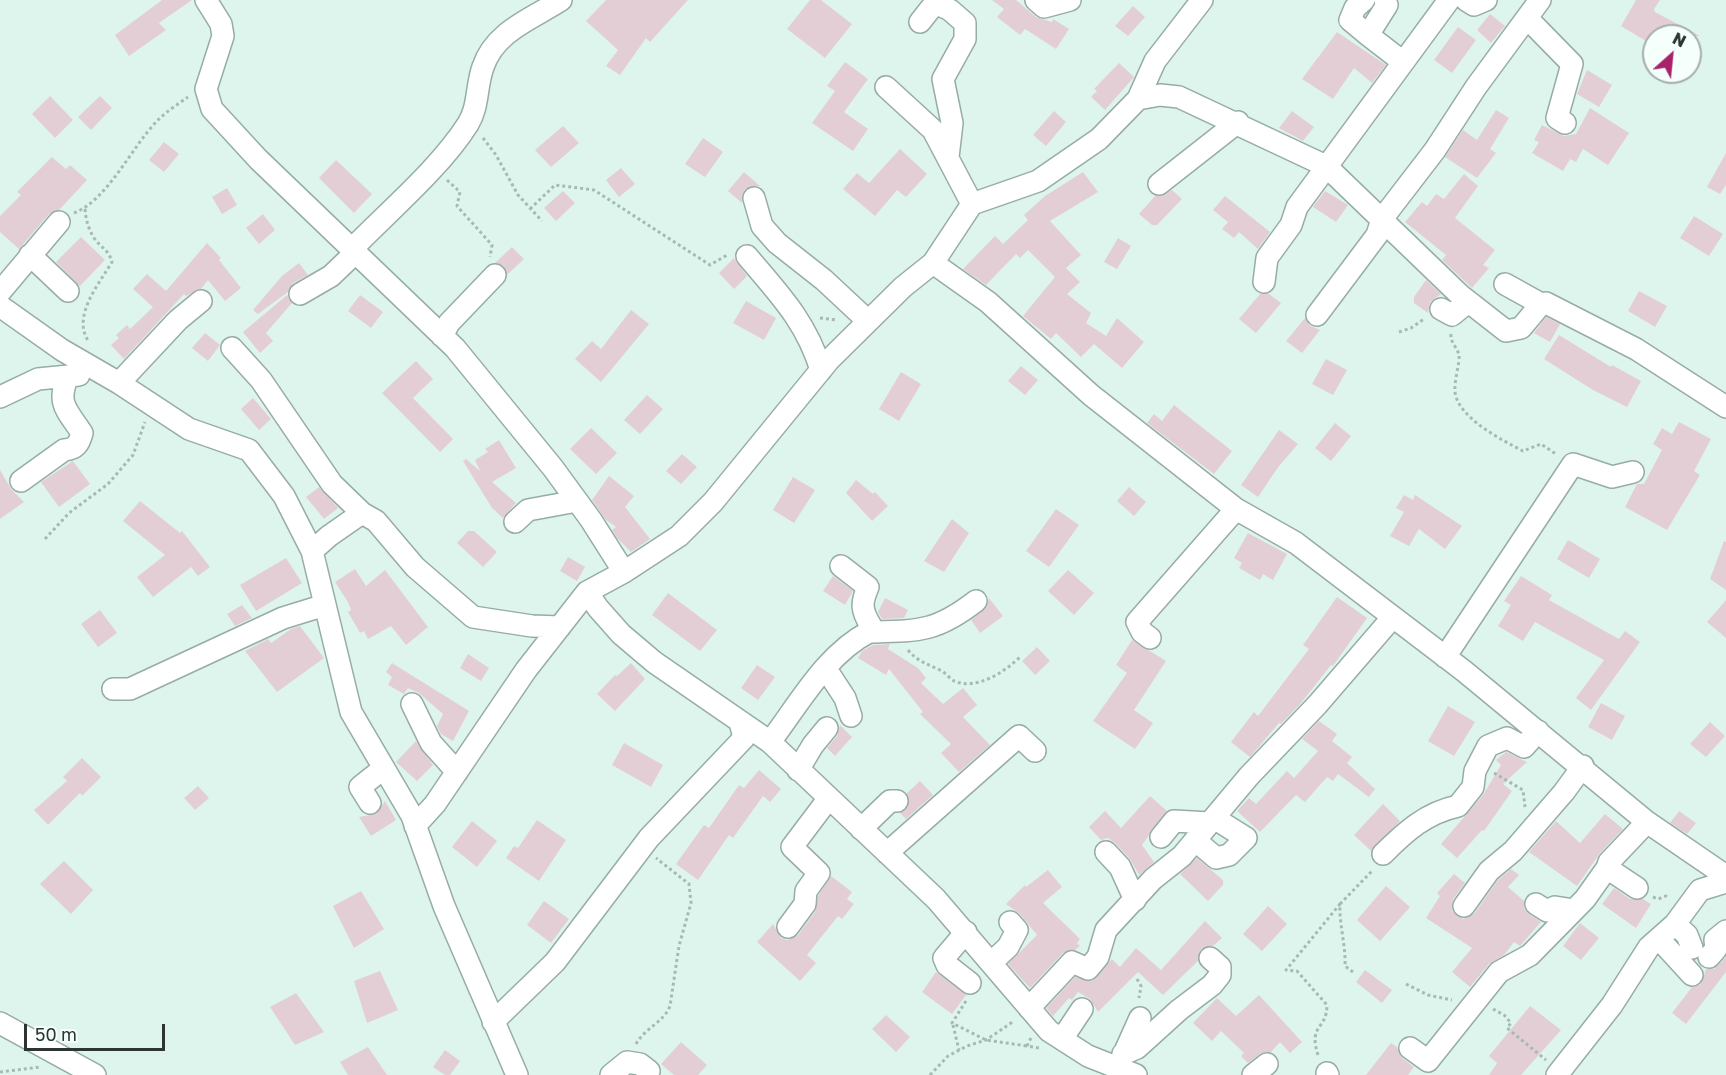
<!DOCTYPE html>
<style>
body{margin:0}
#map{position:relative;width:1726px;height:1075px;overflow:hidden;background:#def5ed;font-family:"Golos Text",sans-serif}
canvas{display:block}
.north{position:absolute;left:1642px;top:24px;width:60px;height:60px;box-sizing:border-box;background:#f5fffb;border:2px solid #a5aeaa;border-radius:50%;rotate:27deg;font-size:16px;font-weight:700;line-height:24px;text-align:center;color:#2c3531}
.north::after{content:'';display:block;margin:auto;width:21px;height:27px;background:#a9226a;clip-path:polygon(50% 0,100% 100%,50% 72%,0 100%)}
.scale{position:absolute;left:24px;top:1024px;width:141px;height:27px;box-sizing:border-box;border:3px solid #2c3531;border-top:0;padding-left:8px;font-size:18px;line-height:21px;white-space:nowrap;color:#2c3531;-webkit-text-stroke:4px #f5fffb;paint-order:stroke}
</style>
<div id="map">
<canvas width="1726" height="1075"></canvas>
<div class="north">N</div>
<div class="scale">50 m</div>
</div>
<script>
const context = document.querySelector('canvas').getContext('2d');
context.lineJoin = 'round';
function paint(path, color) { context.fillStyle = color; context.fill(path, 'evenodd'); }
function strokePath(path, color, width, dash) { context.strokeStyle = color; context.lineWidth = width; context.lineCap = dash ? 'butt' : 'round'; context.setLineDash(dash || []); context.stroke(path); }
paint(new Path2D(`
 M162 0H192L159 23 166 30 129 56 115 35Z
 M606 0H688L650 42 646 38 620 75 606 66 618 50 586 21Z
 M810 0H821L852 24 825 58 787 29Z
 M992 0H1016L1036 17 1052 22 1053 19 1069 29 1056 49 1025 29 1020 35 997 17 1004 9Z
 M1636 0H1660L1654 9 1655 12 1700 36H1654V46L1621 26Z
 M1133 6 1145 17 1128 36 1115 26Z
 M1490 14 1505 26 1491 43 1477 30Z
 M1458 27 1476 40 1452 73 1434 60Z
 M1337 32 1386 65 1372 83 1354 68 1333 99 1302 79Z
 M845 62 868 79 844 112 868 129 853 151 812 123 835 91 827 86Z
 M1119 63 1134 77 1105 110 1091 97 1097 91 1094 89Z
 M1587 70 1612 85 1599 107 1577 94Z
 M50 96 73 120 55 138 32 114Z
 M100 96 112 108 91 130 78 117Z
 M1590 108 1629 133 1608 165 1583 149 1576 162 1570 159 1563 171 1532 153 1539 142 1534 140 1542 125 1564 136 1576 134Z
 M1496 110 1509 118 1490 149 1496 153 1477 178 1445 157 1463 130 1477 140Z
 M1054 111 1066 122 1046 146 1033 135Z
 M1292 111 1314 127 1303 141 1279 128Z
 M563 126 579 143 551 167 535 150Z
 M703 138 723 152 705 177 685 164Z
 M164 142 179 154 164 172 149 160Z
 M900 149 927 174 906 197 897 190 875 216 843 189 857 173 869 183Z
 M1726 153V185L1720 194 1707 187Z
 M52 157 66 169 70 165 87 180 60 209 49 214 19 249 0 232V216L21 195 17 192Z
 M336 160 372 194 354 213 319 178Z
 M621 168 635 184 619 197 606 180Z
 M744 172 760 186 745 189 742 195V203L728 191Z
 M1083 172 1098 192 1050 221 1081 255 1066 268 1080 282 1067 294 1091 313 1086 323 1106 336 1117 318 1144 342 1122 368 1094 344 1081 357 1056 333 1051 339 1023 316 1055 277 1028 250 1020 258 1016 254 986 285 963 269 995 236 1003 244 1028 220 1024 215 1045 196Z
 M1464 174 1478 186 1455 218 1495 250 1483 265 1489 268 1472 288 1442 260 1446 255 1405 222 1422 202 1427 206 1436 194 1444 199Z
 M227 188 237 205 222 214 212 197Z
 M1172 190 1182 199 1157 225H1152L1139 214 1155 196H1161Z
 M563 191 575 203 556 221 544 208Z
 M1325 191 1348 205 1336 222 1313 207Z
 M1225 196 1270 232 1258 249 1239 232 1234 238 1222 229 1228 222 1213 210Z
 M263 214 275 230 259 244 246 228Z
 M1694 216 1723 234 1709 256 1680 238Z
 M81 237 105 260 80 286 56 262Z
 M1118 238 1131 246 1117 269 1104 262Z
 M207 243 221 258 219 260 241 288 225 301 208 280 201 289 186 296 184 294 124 359 111 345 119 338 116 335 127 325 130 329 153 307 133 289 147 274 166 291Z
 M512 247 524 259 507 275 504 266 495 263Z
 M734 258 747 276 734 289 719 273Z
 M299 263 308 275 293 283 288 292 258 314 253 310 282 276Z
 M1426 280 1441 294 1430 302 1428 313 1414 303V297Z
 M1639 291 1667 306 1655 327 1628 311Z
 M1260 294H1269L1281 303 1256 333 1239 319Z
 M287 295 292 303 266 333 273 341 260 353 243 332Z
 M360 295 383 312 371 328 348 311Z
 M746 301 776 318 764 340 733 323Z
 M631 310 649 324 601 382 575 359 592 341 601 349Z
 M1546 317 1560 324 1550 342 1534 333Z
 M1305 318 1309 325 1320 330 1302 353 1286 341Z
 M205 333 220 345 208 361 192 348Z
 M1559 335 1611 367 1612 365 1641 381 1627 407 1593 390 1544 359Z
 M1326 359 1347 370 1333 395 1312 384Z
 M416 361 433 379 413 398 453 439 440 452 382 393Z
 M1021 366 1038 380 1025 395 1008 381Z
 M901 372 921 384 899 421 879 409Z
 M647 395 663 409 640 434 624 420Z
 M253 398 271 419 259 430 241 409Z
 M1174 405 1232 451 1214 474 1147 423 1154 414 1162 421Z
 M1679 422 1711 439 1694 471 1700 475 1667 530 1625 507 1637 484H1644L1662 450 1653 444 1662 428 1672 434Z
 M1335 423 1351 436 1331 461 1315 448Z
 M591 428 617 453 596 474 570 449Z
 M1279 430 1298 444 1279 466 1258 497 1241 485Z
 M499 440 516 468 492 482 516 503 503 518 492 508 463 461 466 459 480 471 475 460 488 452 485 449Z
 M682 454 697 467 681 484 666 471Z
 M73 461 90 484 59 507 41 482Z
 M0 470 11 489 24 502 0 519Z
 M609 476 634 496 625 507 650 539 631 552 617 538 612 530 616 527 606 520 592 500Z
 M793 477 815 490 794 523 773 510Z
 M856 480 873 494 875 492 888 506 872 521 846 493Z
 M319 487 338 508 324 519 306 497Z
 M1129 487 1146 502 1134 516 1117 501Z
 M1404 495 1413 500 1415 495 1462 526 1445 549 1419 529 1409 546 1390 536 1404 512 1396 508Z
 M140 501 180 533 182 531 210 567 198 576 191 567 153 597 137 577 165 555 123 521Z
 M1056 509 1079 525 1049 567 1026 551Z
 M952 519 969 533 944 572 924 561Z
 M468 531H474L497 552 483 567 457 543Z
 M1248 533 1287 554 1273 580 1263 574 1260 580 1239 568 1242 563 1234 558Z
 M1568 540 1600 559 1589 578 1557 559Z
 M1724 541 1726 542V590L1710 579Z
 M568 557 585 567 577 581 560 571Z
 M286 558 302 583 256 611 240 585Z
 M355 569 366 586 385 570 428 627 406 645 391 626 368 639 364 631 360 633 348 612 351 610 348 602 335 582Z
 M1068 570 1094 593 1074 615 1048 591Z
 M833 576 853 591 845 605 823 591Z
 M1521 576 1552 595 1549 600 1619 639 1625 631 1640 642 1591 710 1576 698 1604 660 1535 622 1523 641 1498 626 1511 605 1504 601Z
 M668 593 717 630 700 651 652 615Z
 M1337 597 1367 618 1333 666 1331 665 1301 703 1281 724 1279 723 1250 757 1231 742 1254 712 1258 716 1309 649 1303 645Z
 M885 598 908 610 904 618 882 619 878 612Z
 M989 598 1003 616 980 633 971 620 987 607Z
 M1726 600V638L1707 622Z
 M242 605 252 618 235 626 227 614Z
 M100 610 117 633 98 647 81 624Z
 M300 626 324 658 277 692 245 651 268 639 271 643 291 629Z
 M1132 640 1166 661 1134 710 1153 723 1135 749 1093 721 1127 673 1116 665Z
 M890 644 888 649 918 668 926 678 921 683 943 704 963 688 977 705 963 717 990 745 959 772 941 753 951 744 920 714 923 712 889 669 886 675 858 658 862 651 873 645Z
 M1037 647 1050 661 1035 675 1022 661Z
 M468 654 489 668 481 681 460 668Z
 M392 663 469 711 453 741 441 734 437 726 443 714 419 693 408 688 404 694 388 685 392 677 386 672Z
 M631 663 645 679 615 711 597 694 615 675 617 676Z
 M757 665 775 677 758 700 741 688Z
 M1601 703 1625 716 1612 740 1588 727Z
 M1448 706 1475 722 1454 756 1428 741Z
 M1319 721 1337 734 1332 741 1352 757 1347 763 1375 789 1369 797 1338 774 1333 781 1327 777 1305 802 1296 795 1260 832 1237 811 1249 798 1256 804 1287 771 1294 778 1318 751 1302 739Z
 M1710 722 1725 736 1706 757 1690 744Z
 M840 725 852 737 835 756 827 748 837 736Z
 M416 741 433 765 417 781 396 762Z
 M624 743 663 765 651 787 612 765Z
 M1506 752 1527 762 1503 784 1512 791 1484 831 1482 830 1457 858 1441 844 1483 795 1501 765 1496 760Z
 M82 758 101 777 82 796 80 793 48 825 34 810 67 781 63 777Z
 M759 770 781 789 770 802 763 796 733 838 729 835 698 880 676 864 704 825 709 828 739 785 744 788Z
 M920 781 933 795 906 819 900 813 908 807 907 793Z
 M198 786 209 798 195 810 184 798Z
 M1150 796 1167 811 1142 845 1154 862 1139 875 1130 859 1115 843 1108 838 1101 840 1089 827 1105 811 1121 828Z
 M385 801 396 820 371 836 359 817 376 814Z
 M1383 804 1400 821 1371 851 1354 835Z
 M1679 811 1696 823 1687 834 1670 823Z
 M1605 814 1623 829 1600 853 1577 886 1529 852 1556 821 1580 843Z
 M537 820 566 840 539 881 506 858 514 846 518 848Z
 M472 821 497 841 477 867 452 847Z
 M1197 858 1223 880V885L1208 901 1180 874Z
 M64 861 93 890 71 914 40 884Z
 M1511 869 1519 875 1508 887 1524 901V909L1529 914 1541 922 1520 946 1514 942 1504 955 1489 964 1470 987 1452 972 1472 948 1426 918 1440 896 1437 893 1454 874 1465 883 1453 899 1452 911 1463 919 1474 914 1498 880Z
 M1048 870 1062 887 1043 903 1080 939 1077 943 1080 946 1075 950 1063 953 1030 988 1008 964 1037 935 1020 914 1006 904 1025 885 1026 887Z
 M831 876 852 892 847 899 854 904 842 919 838 916 807 955 816 963 800 981 757 942 773 924 781 938 787 940 798 935 815 912 818 896Z
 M1386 886 1410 907 1380 941 1357 920Z
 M1614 888 1630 899H1643L1651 904 1636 928 1602 904Z
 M361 891 384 929 354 948 333 906Z
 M544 901 569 919 551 943 527 925Z
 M1268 906 1287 924 1262 951 1243 934Z
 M1205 921 1222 938 1213 946 1201 949 1198 961 1163 995 1138 972 1098 1012 1090 999 1078 992 1072 1000 1069 998 1053 1016 1046 1008 1075 977 1092 981 1112 959 1120 967 1136 948 1161 970Z
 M1580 923 1599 938 1581 960 1563 946Z
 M1726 957V972L1686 1024 1672 1013 1692 987 1701 984 1706 969H1714Z
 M1365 970 1392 990 1382 1003 1356 982Z
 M380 971 398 1010 367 1023 354 981Z
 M936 972 966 995 952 1014 922 992Z
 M296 993 324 1032 295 1045 270 1007Z
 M1259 995 1302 1042 1290 1053 1280 1042 1271 1052 1260 1054 1248 1063 1241 1056 1244 1053 1221 1031 1212 1041 1193 1023 1217 998 1236 1016Z
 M1530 1006 1561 1030 1521 1075H1489L1497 1063 1489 1056Z
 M886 1015 910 1037 896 1052 872 1029Z
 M681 1042 707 1065 698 1075H674L661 1064Z
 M1391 1043 1397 1047 1402 1058 1414 1067 1408 1075H1366Z
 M368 1047 387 1075H348L340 1062Z
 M445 1050 460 1061 450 1075H445L433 1067Z`), '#e4ced6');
const street = new Path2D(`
 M206 0 221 24 223 36 206 89 212 109 258 159 455 348 553 468 591 520 624 572
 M1036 0 1044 7 1070 0
 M1364 0 1355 8 1350 20 1368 35
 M1385 0 1387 5 1368 35 1403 62
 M1466 0 1474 5 1486 0
 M1528 19 1572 64 1557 118 1565 123
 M920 22 935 3 950 10 965 23V39L943 79 952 123 948 157
 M886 87 933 130 972 204
 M1138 99 1160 95 1179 97 1326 166 1460 295 1506 331 1521 328 1541 304 1546 303 1636 349 1726 407
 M1159 184 1238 122
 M754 198 762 226 777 243 824 280 868 321
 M352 249C389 211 440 168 468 124 479 106 476 86 483 67 495 31 532 19 561 0
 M30 255 68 291
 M747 256C779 294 806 321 821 370
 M933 263 988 302 1091 395 1236 509 1296 543 1464 671 1647 822 1726 876
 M1264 282 1267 258 1291 225 1297 207 1449 0
 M1505 284 1541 304
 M0 292 59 222
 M300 294 331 276 356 252
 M0 306 62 350 119 383 189 429 249 450 284 496 312 551 351 712 412 816 444 906 517 1075
 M1441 309 1452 315 1468 302
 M1317 315 1377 235 1382 219 1435 150 1476 87 1540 0
 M442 336 449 323 495 275
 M232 348 261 380 332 484 362 513
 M119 383 178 320 201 301
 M0 397 38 379 79 375
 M21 481 64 450C76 449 79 444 82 433 67 410 56 404 68 376
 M515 522 528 510 577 501
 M312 551 329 536 362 513 376 521 415 567 473 617 532 626 560 627
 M587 592 598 608 621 634 654 662 770 742 936 899 1049 1031 1088 1056 1136 1075
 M869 632C919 631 936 632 976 601
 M1150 638 1142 632 1137 622 1236 509
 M1445 657 1573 464 1612 477 1633 472
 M826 669 845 698 851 716
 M113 689H130L283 618 325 605
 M412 704 431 743 457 772
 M770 742C799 704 826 654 869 632L871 626C861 610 861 603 868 587L841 566
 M798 770 813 745 827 728
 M370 803 360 787 384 768
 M415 826 435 804 526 670 587 592 624 572 679 536 713 502 829 360 903 287 933 263 972 204 1038 181 1099 139 1138 99 1155 61 1202 0
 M861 829 890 801H897
 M1161 837 1174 821 1210 823
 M1195 840 1216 858 1229 855 1246 838 1214 818
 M1106 852 1120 867 1135 900
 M887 853 1019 736 1035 751
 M1383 854C1406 831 1426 813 1458 806L1473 787 1475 771 1488 746 1507 738 1524 747 1538 731
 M1637 888 1607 868 1609 862 1647 822
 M1536 904 1547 911 1555 907 1574 910
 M1464 906 1489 871 1513 851 1564 792 1583 766
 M1675 924 1687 935 1692 948
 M788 927 805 904 806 891 819 873 792 847 829 798
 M966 932 944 958 947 965 970 983
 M1659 939 1692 975
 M1709 957 1716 949 1715 940 1726 931
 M992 962 1008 947 1017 930 1010 922
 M1029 1008 1072 962 1088 969 1098 957 1106 930 1153 879 1182 856 1249 776 1317 705 1392 618
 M493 1022 555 962 649 838 744 738 740 722
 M0 1023 95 1075
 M1062 1039 1082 1009
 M1410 1048 1428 1061 1499 972 1530 955 1585 899 1607 868
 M1123 1054 1137 1048 1179 1010 1212 985 1220 975V967L1210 958
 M1123 1056 1140 1018
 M1327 1073 1328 1075
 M611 1075 627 1062 640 1064 649 1071
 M1253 1075 1267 1064
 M1557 1075 1612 1005 1649 947 1675 924 1700 890 1726 882`);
strokePath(street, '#96aca4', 24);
strokePath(new Path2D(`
 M483 138 496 155 518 195 542 221
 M447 180 460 192 457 206 492 245 490 257
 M85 209C86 220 88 228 94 238 101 248 109 250 112 262 99 284 71 317 89 342
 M530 209 555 185 594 190 710 265 727 255
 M74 213C108 200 132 146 158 120 167 111 178 104 188 97
 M820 318 837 320
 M1399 332 1411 328 1424 319
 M1451 334C1450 342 1457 347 1459 355 1460 363 1454 380 1455 392 1458 418 1502 440 1523 451L1541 444 1556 454
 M45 539 69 513 108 484 133 455 145 422
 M908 650C917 661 927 664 940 670 945 672 949 678 954 681 977 691 1006 671 1021 656
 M1494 773 1523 790 1525 807
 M1653 897 1658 899 1666 896 1668 899
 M1340 904 1372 871
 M1137 979 1141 986 1139 998
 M1406 984 1428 995 1452 1000
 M966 1001 952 1023 986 1040 1027 1046
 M1493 1009 1504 1015 1511 1023 1507 1028 1546 1060
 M953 1025 959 1050
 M1031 1038 1027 1046 1039 1048
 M636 1044C645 1028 664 1022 670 1006L679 946 691 903 689 884 656 858
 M1318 1055C1308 1024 1327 1030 1327 1005L1297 971 1286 970 1340 904C1339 925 1346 945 1345 966L1353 972
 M0 1072 40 1067
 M930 1075 948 1056 967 1046 986 1040 1014 1021`), '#a7b9b3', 3, [3, 3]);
strokePath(street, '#fff', 21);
</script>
